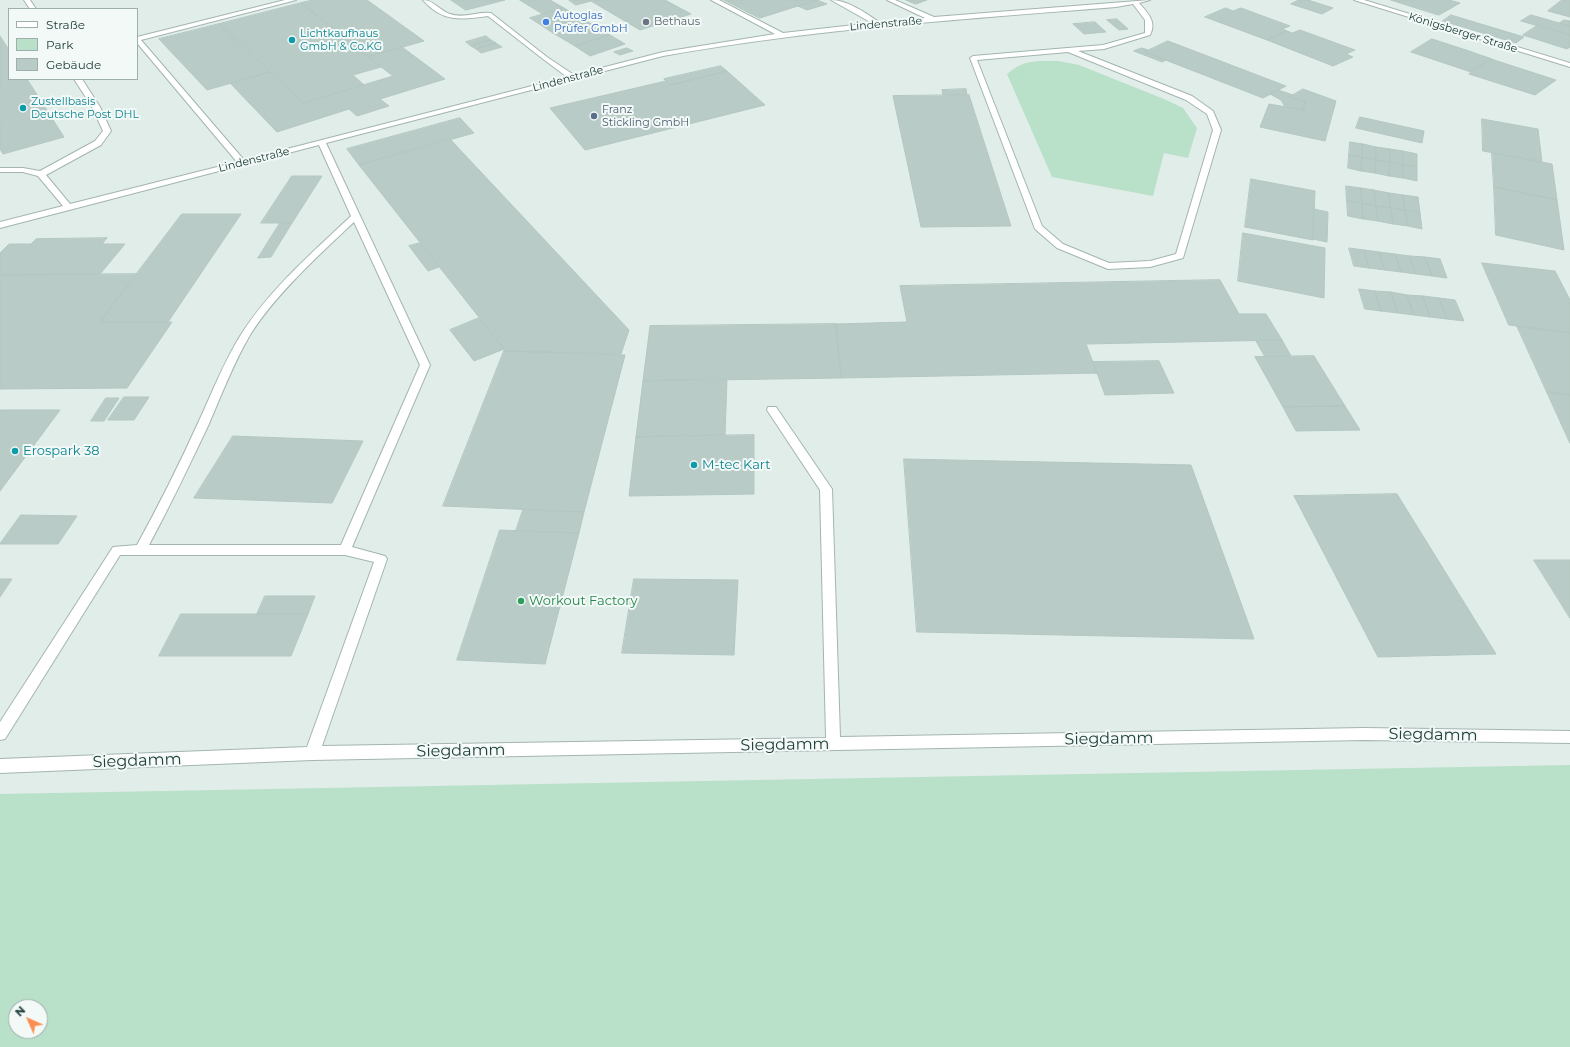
<!DOCTYPE html>
<meta charset="utf-8">
<style>
body{margin:0}
#map{position:relative;width:1570px;height:1047px;overflow:hidden;background:#e1ede9;font-family:Montserrat,sans-serif}
canvas{display:block}
.legend{position:absolute;left:8px;top:8px;width:130px;height:72px;box-sizing:border-box;background:#f2f9f7;border:1px solid #9eafac;margin:0;padding:5px 7px;list-style:none;font-size:12px;color:#203f3b}
.legend li{display:flex;align-items:center;gap:8px;height:20px}
.legend b{width:20px;border:1px solid #9eafac}
.north{position:absolute;left:8px;top:999px;width:40px;height:40px;box-sizing:border-box;background:#f2f9f7;border:1px solid #9eafac;border-radius:50%;rotate:315deg;font-size:11px;font-weight:700;line-height:16px;text-align:center;color:#203f3b}
.north::after{content:'';display:block;margin:auto;width:14px;height:18px;background:#fb8f51;clip-path:polygon(50% 0,100% 100%,50% 72%,0 100%)}
</style>
<div id="map">
<canvas width="1570" height="1047"></canvas>
<ul class="legend">
<li><b style="height:5px;background:#fff"></b>Straße</li>
<li><b style="height:11px;background:#b9e0c8"></b>Park</li>
<li><b style="height:11px;background:#b9cbc6"></b>Gebäude</li>
</ul>
<div class="north">N</div>
</div>
<script>
const context = document.querySelector('canvas').getContext('2d');
context.lineJoin = 'round';
function paint(path, color) { context.fillStyle = color; context.fill(path, 'evenodd'); }
function strokePath(path, color, width, dash) { context.strokeStyle = color; context.lineWidth = width; context.lineCap = dash ? 'butt' : 'round'; context.setLineDash(dash || []); context.stroke(path); }
function write(font, color, halo, rows, align = 'center') {
  context.font = font + ' Montserrat,sans-serif'; context.lineWidth = 4; context.setLineDash([]); context.textBaseline = 'middle'; context.strokeStyle = halo; context.fillStyle = color; for (const [text, x, y, turn = 0] of rows) {
    context.save(); context.translate(x, y); context.rotate((+turn || 0) * Math.PI / 180); context.textAlign = isNaN(turn) ? turn : align; if (halo) context.strokeText(text, 0, 0); context.fillText(text, 0, 0); context.restore();
  }
}
paint(new Path2D(`
 M1058 61 1079 65 1164 99 1183 108 1197 128 1188 158 1164 153 1153 196 1052 177 1007 74C1024 59 1037 61 1058 61Z
 M1570 765V1047H0V794ZM16 1007H40V1031H16Z`), '#b9e0c8');
const building = new Path2D(`
 M313 0H367L424 41 368 57 301 3Z
 M451 0H505L466 10Z
 M520 0H550L564 8 543 14Z
 M569 0H590L591 1 576 5Z
 M593 0H665L691 14 640 30 591 1Z
 M724 0H817L760 18Z
 M817 0 827 4 807 10 798 6Z
 M906 0H927L916 4Z
 M1299 0H1308L1333 8 1322 14 1291 4Z
 M1391 0H1449L1460 3 1439 15Z
 M1562 0H1570V17L1548 11Z
 M301 3 381 67 353 75 364 85 304 103 219 24Z
 M564 8 588 22 553 33 530 18Z
 M1226 8 1233 11 1241 8 1290 26 1282 29 1287 31 1267 40 1205 17Z
 M1451 15 1524 37 1516 43 1443 21Z
 M1531 15 1570 26V35L1521 21Z
 M1117 19 1128 29 1119 30 1107 20Z
 M1564 20 1570 21V26L1560 23Z
 M588 22 610 35 575 46 553 33Z
 M1095 22 1106 32 1084 34 1073 24Z
 M219 24 270 72 207 90 159 39Z
 M1538 25 1570 35V47L1567 49 1523 35Z
 M1300 30 1355 50 1346 54 1353 57 1333 66 1267 40 1287 31 1292 33Z
 M610 35 625 44 590 56 575 46Z
 M0 36 9 50V79H27L64 137 3 154 0 149Z
 M486 36 491 40 471 46 466 42Z
 M1432 39 1466 50 1492 59 1471 72 1411 52Z
 M491 40 496 43 476 49 471 46Z
 M1168 41 1286 86 1263 98 1145 52Z
 M496 43 502 47 481 53 476 49Z
 M402 47 445 79 380 99 389 106 357 116 349 109 277 132 230 83 270 72 304 103 393 76 368 57Z
 M627 48 633 51 620 55 614 52Z
 M1142 48 1148 50 1145 52 1166 60 1162 62 1134 51Z
 M1491 59 1528 71 1556 80 1535 95 1469 74Z
 M721 66 727 71 670 85 664 79Z
 M727 71 765 105 585 150 550 108 666 81 670 85Z
 M966 89 967 95H943L942 90Z
 M1303 89 1336 101 1325 141 1260 127 1269 104 1303 110 1305 102 1290 97Z
 M1278 90 1293 95 1290 97 1305 102 1303 110 1285 107 1281 100 1270 94Z
 M969 95 1011 226 921 227 893 96Z
 M1360 117 1424 131 1422 143 1356 128Z
 M460 118 474 133 359 165 347 149Z
 M1482 119 1538 129 1542 162 1483 151Z
 M450 139 629 330 621 354 504 351V349L359 165Z
 M1350 142 1363 144 1362 157 1349 155Z
 M1363 144 1376 147V160L1362 157Z
 M1376 147 1390 149V162L1376 160Z
 M1390 149 1403 151V165L1390 162Z
 M1403 151 1417 154V167L1403 165Z
 M1492 153 1552 164 1557 200 1494 187Z
 M1349 155 1362 157 1361 171 1348 168Z
 M1362 157 1376 160 1375 173 1361 171Z
 M1376 160 1390 162 1389 176 1375 173Z
 M1390 162 1403 165V178L1389 176Z
 M1403 165 1417 167V181L1403 178Z
 M292 176H322L292 223H261Z
 M1251 179 1315 191 1313 240 1245 227Z
 M1346 186 1361 188 1362 203 1347 201Z
 M1494 187 1557 200 1564 250 1496 235Z
 M1361 188 1374 190 1376 206 1362 203Z
 M1374 190 1389 193 1391 208 1376 206Z
 M1389 193 1403 195 1405 210 1391 208Z
 M1403 195 1418 197 1420 213 1405 210Z
 M1347 201 1362 203 1363 219 1348 216Z
 M1362 203 1376 206 1378 221 1363 219Z
 M1376 206 1391 208 1393 224 1378 221Z
 M1391 208 1405 210 1408 226 1393 224Z
 M1314 209 1328 212 1327 242 1313 239Z
 M1405 210 1420 213 1422 229 1408 226Z
 M182 214H241L168 322H100Z
 M280 223H292L271 257 258 258Z
 M1243 233 1325 248 1324 298 1238 281Z
 M107 238 102 244H125L100 274 0 275V253L9 244H31L36 239Z
 M420 243 439 267 428 271 409 246Z
 M1349 248 1364 250 1369 268 1354 266Z
 M1364 250 1379 252 1385 270 1369 268Z
 M1379 252 1395 254 1401 272 1385 270Z
 M1395 254 1410 256 1416 274 1401 272Z
 M1410 256 1425 257 1432 276 1416 274Z
 M1425 257 1440 259 1447 278 1432 276Z
 M1482 263 1555 271 1570 300V333L1509 325Z
 M137 274 100 322H172L127 388 0 389V275Z
 M1220 280 1239 314H1266L1282 340 1086 344 1097 373 841 378 836 324 907 322 900 286Z
 M1359 289 1375 291 1381 311 1365 309Z
 M1375 291 1391 292 1398 313 1381 311Z
 M1391 292 1407 295 1414 315 1398 313Z
 M1407 295 1423 296 1430 317 1414 315Z
 M1423 296 1439 298 1447 319 1430 317Z
 M1439 298 1455 300 1464 321 1447 319Z
 M479 318 504 349 474 361 450 330Z
 M836 324 841 378 643 381 650 326Z
 M1517 326 1570 333V395L1547 392Z
 M1282 340 1291 356 1265 357 1256 341Z
 M504 351 625 355 584 512 443 506Z
 M1314 356 1345 406 1283 407 1255 357Z
 M1159 361 1174 393 1105 395 1093 362Z
 M727 379 725 435 636 437 643 381Z
 M1547 392 1570 395V443Z
 M124 397H149L134 420H108Z
 M106 398H119L104 421H91Z
 M1345 406 1360 430 1296 431 1283 407Z
 M0 410H60L0 491Z
 M754 435V494L629 496 636 437Z
 M233 436 363 441 332 503 194 498Z
 M904 459 1191 465 1254 639 917 632Z
 M1397 494 1496 654 1378 657 1294 496Z
 M523 510 584 512 579 533 516 531Z
 M21 515 77 516 58 544H0Z
 M500 530 579 533 545 664 457 660Z
 M1534 560H1570V618Z
 M0 579H12L0 597Z
 M634 579 738 580 734 655 622 653Z
 M265 596H315L308 614H257Z
 M181 614H308L291 656H159Z`);
paint(building, '#b9cbc6');
strokePath(building, '#b3c7c1', 1);
const minor = new Path2D(`
 M24 0H30L36 9H30Z
 M285 0H296L141 40 244 160 567 77 543 59 488 16C461 20 442 22 423 0 434 0 440 11 450 14 464 19 478 11 491 13L547 57 574 75 663 52 775 34 711 0H719L783 33 872 23 831 0C847 0 866 13 879 22L925 18 887 0H895L934 17 1150 0 1139 3C1148 13 1157 22 1150 35L1104 49 1078 51 1192 96 1213 111 1221 130 1183 258 1150 267 1108 269 1057 248 1035 229 970 58 973 56 1103 45 1145 33V20L1133 4 1116 7C964 19 814 29 663 56L326 143 430 365 352 547 385 556 387 559 322 746 826 738 820 490 767 410 768 407H776L832 489 840 737 1364 728 1570 731V743L1364 740 312 760 0 773V759L307 747 374 562 345 555H120L5 739 0 740V722L113 547 137 545C159 505 179 465 198 423 212 393 224 361 242 333 271 288 313 252 351 216L319 145 0 228V222L63 206 38 176 23 172H0V168H23L40 171 95 141 103 131 92 107 74 79H82L100 107 111 131 101 145 46 175 70 204 237 162 137 43V37ZM1068 52 1186 100 1207 114 1213 130 1176 254 1150 261 1109 263 1063 244 1042 226 977 60ZM354 222 420 365 341 545H149C170 506 189 466 208 426 221 396 233 364 250 335 275 295 319 255 354 222Z
 M1354 0H1364L1570 63V67Z`);
strokePath(minor, '#a3b5b1', 2);
paint(minor, '#fff');
for (const [x, y, r, color] of [
 [546,22,4,"#3f7fe0"],
 [646,22,4,"#6b7280"],
 [292,40,4,"#0f9aa8"],
 [23,108,4,"#0f9aa8"],
 [594,116,4,"#5c6f8a"],
 [15,451,4,"#0f9aa8"],
 [694,465,4,"#0f9aa8"],
 [521,601,4,"#2e9e5b"]
]) { const dot = new Path2D(); dot.arc(x, y, r, 0, 2 * Math.PI); context.fillStyle = color; context.fill(dot); strokePath(dot, '#f2f9f7', 1.5); }
write('11px', '#366cbe', '#f2f9f7', [
 ["Autoglas",554,16],
 ["Prüfer GmbH",554,29]
], 'left');
write('11px', '#5b616d', '#f2f9f7', [
 ["Bethaus",654,22]
], 'left');
write('11px', '#203f3b', '#f2f9f7', [
 ["Lindenstraße",886,24,-5],
 ["Königsberger Straße",1463,33,17],
 ["Lindenstraße",568,79,-15],
 ["Lindenstraße",254,160,-14]
]);
write('11px', '#0d838f', '#f2f9f7', [
 ["Lichtkaufhaus",300,34],
 ["GmbH & Co.KG",300,47],
 ["Zustellbasis",31,102],
 ["Deutsche Post DHL",31,115]
], 'left');
write('11px', '#4e5e75', '#f2f9f7', [
 ["Franz",602,110],
 ["Stickling GmbH",602,123]
], 'left');
write('13px', '#0d838f', '#f2f9f7', [
 ["Erospark 38",23,451],
 ["M-tec Kart",702,465]
], 'left');
write('13px', '#27864d', '#f2f9f7', [
 ["Workout Factory",529,601]
], 'left');
write('16px', '#203f3b', '#f2f9f7', [
 ["Siegdamm",1433,735,1],
 ["Siegdamm",1109,739,-1],
 ["Siegdamm",785,745,-1],
 ["Siegdamm",461,751,-1],
 ["Siegdamm",137,761,-2]
]);
</script>
